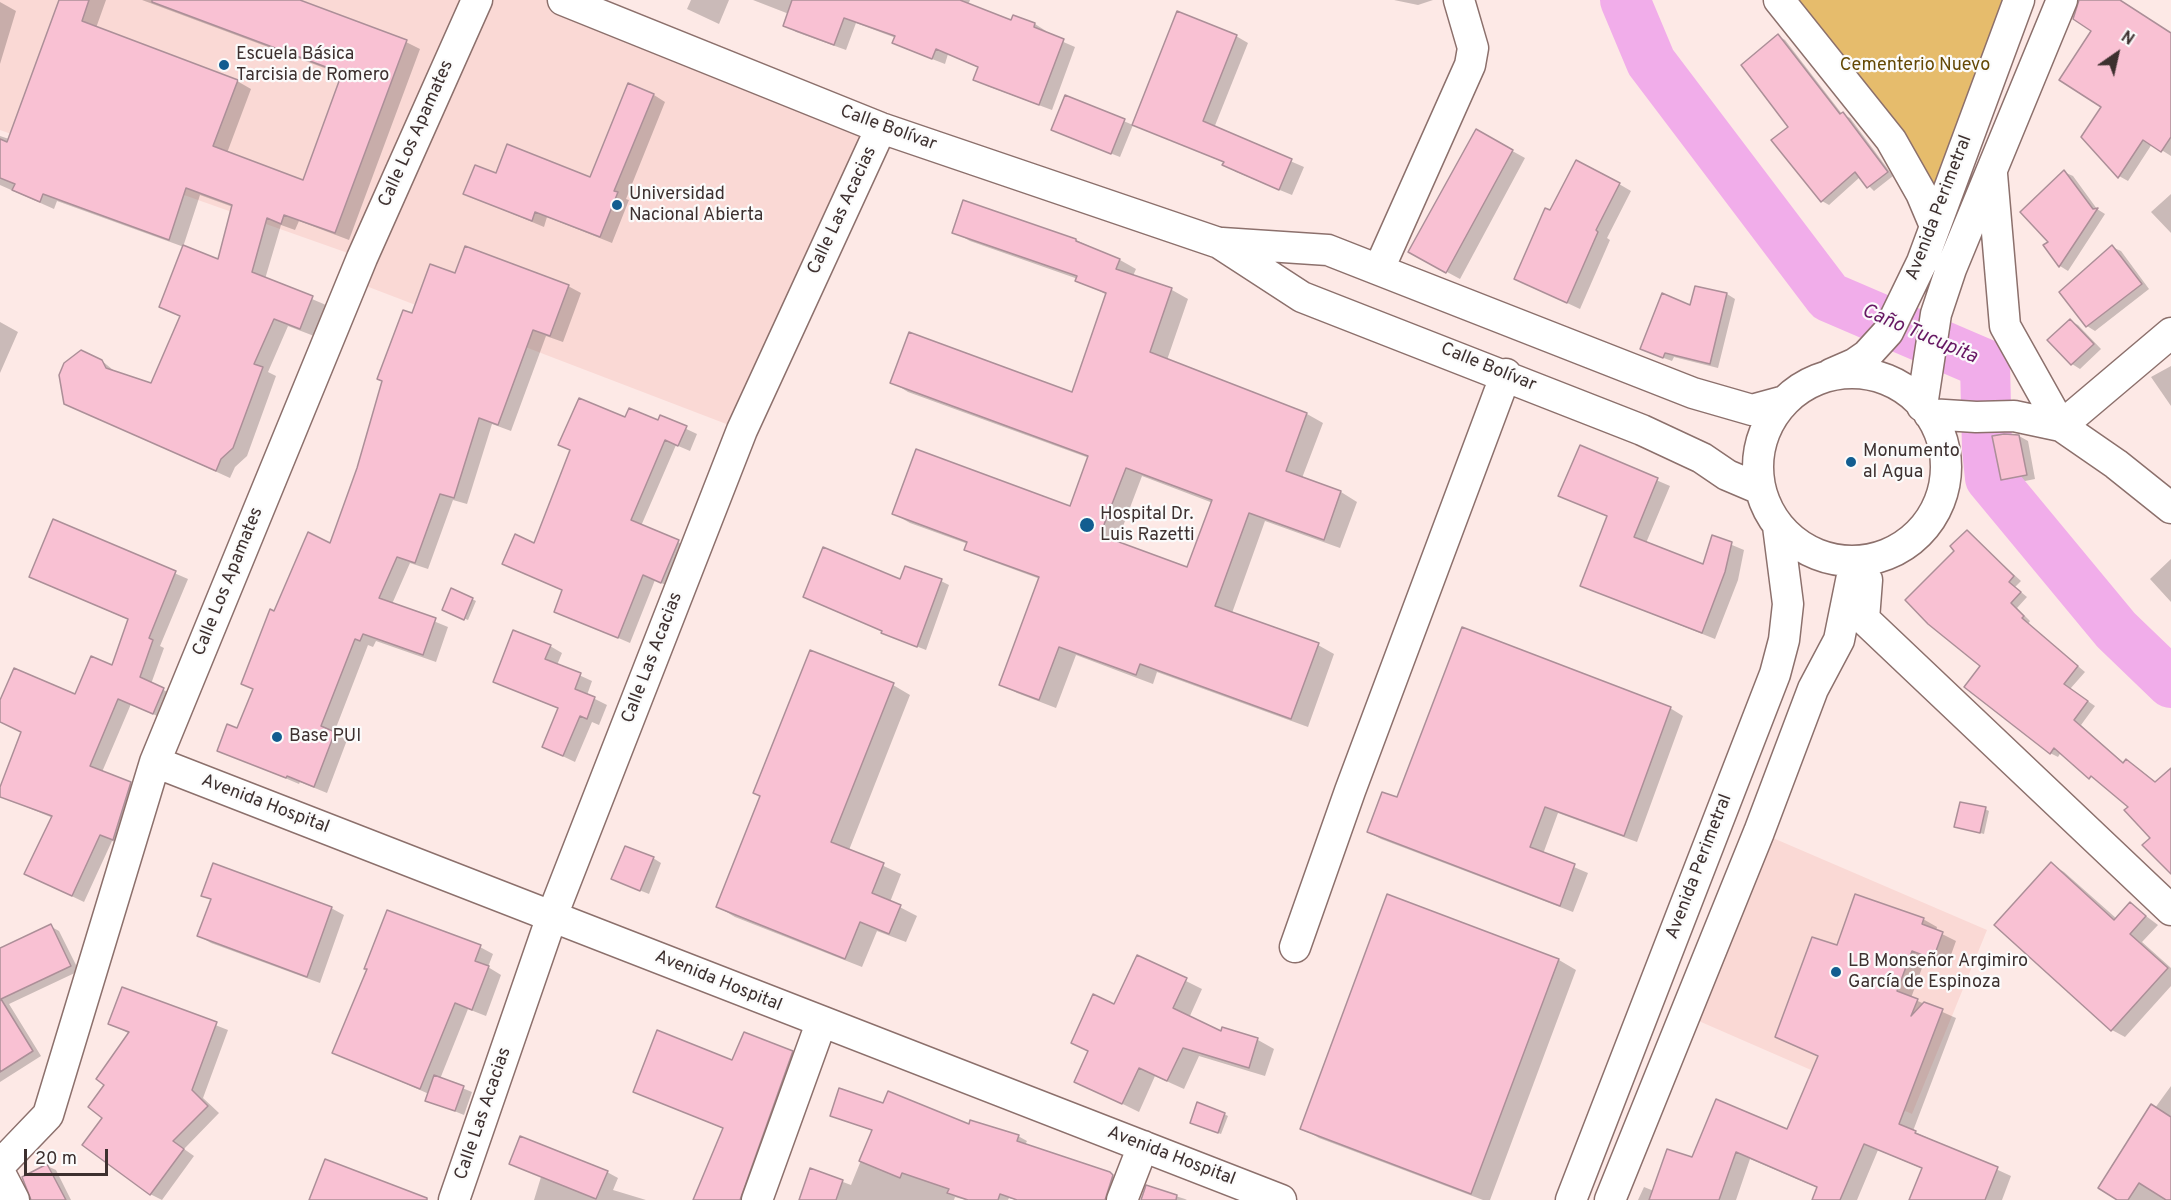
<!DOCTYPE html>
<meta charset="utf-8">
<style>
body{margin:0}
#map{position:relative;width:2171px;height:1200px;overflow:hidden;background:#fde9e6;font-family:Overpass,sans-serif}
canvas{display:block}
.north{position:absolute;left:2087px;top:24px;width:60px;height:60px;-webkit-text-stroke:4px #fbfbfb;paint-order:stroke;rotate:34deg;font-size:16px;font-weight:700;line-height:24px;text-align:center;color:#3d302f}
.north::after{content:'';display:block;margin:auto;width:21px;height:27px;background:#3d302f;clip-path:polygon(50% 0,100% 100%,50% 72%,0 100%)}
.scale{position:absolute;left:24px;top:1149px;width:84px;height:27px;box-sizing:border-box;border:3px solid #3d302f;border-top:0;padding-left:8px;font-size:18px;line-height:21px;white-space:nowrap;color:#3d302f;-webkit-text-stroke:4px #fbfbfb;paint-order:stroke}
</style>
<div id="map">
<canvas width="2171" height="1200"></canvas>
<div class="north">N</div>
<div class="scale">20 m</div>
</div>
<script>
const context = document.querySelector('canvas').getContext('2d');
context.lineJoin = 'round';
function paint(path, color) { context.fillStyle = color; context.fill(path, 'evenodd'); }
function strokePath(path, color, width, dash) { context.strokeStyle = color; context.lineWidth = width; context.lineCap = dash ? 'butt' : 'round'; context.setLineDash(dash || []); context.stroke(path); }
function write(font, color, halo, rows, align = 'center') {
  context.font = font + ' Overpass,sans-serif'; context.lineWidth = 4.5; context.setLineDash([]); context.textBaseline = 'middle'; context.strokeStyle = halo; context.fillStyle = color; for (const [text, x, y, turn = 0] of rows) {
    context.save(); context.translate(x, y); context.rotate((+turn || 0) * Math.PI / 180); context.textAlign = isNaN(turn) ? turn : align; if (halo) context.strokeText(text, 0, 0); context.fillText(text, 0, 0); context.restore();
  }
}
paint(new Path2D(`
 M0 0H477L362 258 0 130Z
 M480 0H554L881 128 742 430 353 281Z
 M1759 832 1987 930 1912 1114 1685 1015Z`), '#fad9d5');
paint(new Path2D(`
 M1779 0H2003L1935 226Z`), '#e6bc6c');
paint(new Path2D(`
 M61 0H106L96 28 237 81 251 89 227 153 304 182 343 75 142 0H295L406 42 420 49 349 240 299 221 295 230 281 225 265 279 326 305 314 336 288 326 268 372 276 376 247 456 235 467 230 478 65 403 102 361 118 374 152 385 181 317 161 307 184 247 57 201 54 209 0 185V136L9 139ZM200 195 233 207 219 261 183 247Z
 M691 0H729L719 24 687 9Z
 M753 0H970L968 5 1012 22 1014 17 1035 24 1046 31 1045 34 1075 47 1052 110 987 86 975 79 979 68 948 54 945 64 906 49 894 42 896 38 856 23 846 50 796 32 785 25 789 14Z
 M1394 0H1433L1418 5Z
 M2079 0H2119L2171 36V156L2152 144 2128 181 2119 176 2103 107 2093 31Z
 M0 2 16 11 0 64Z
 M1236 36 1248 43 1214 128 1304 167 1292 195 1236 172 1224 165 1225 163 1133 124Z
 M1778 36 1785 40 1842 114 1850 118 1893 176 1874 191 1860 177 1829 205 1822 201 1790 127Z
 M654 95 665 102 626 199 629 200 612 243 547 217 544 227 465 194 496 175 590 179Z
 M1066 97 1133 125 1120 157 1062 134Z
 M1476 131 1525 158 1460 279 1410 252Z
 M2064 172 2073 176 2097 209 2105 214 2068 271 2060 266 2045 246 2051 242Z
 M1619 184 1631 191 1607 238 1610 240 1580 309 1516 279 1551 212Z
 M2171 194V233L2151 212Z
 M954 232 1076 240 1120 260 1136 269 1133 276 1172 290 1188 299 1167 360 1307 414 1323 423 1302 478 1341 492 1357 502 1340 548 1265 521 1232 613 1318 645 1334 654 1308 727 1157 672 1153 684 1076 655 1056 708 1017 693 1000 684 1040 579 983 558 966 549 968 544 910 523 894 514 1071 508 1089 458 908 392 892 382 1073 394 1107 295 1078 279 970 241ZM1142 476 1213 503 1188 569 1117 542Z
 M2112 247 2121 251 2149 289 2095 331 2087 326Z
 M456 275 568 286 581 293 563 342 546 336 511 431 492 424 467 504 453 500 428 569 410 563 392 604 448 627 436 662 376 641 373 647 368 645 334 733 347 740 327 793 300 782 299 784 219 750 238 730 255 690 275 613 331 545 413 315Z
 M1727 294 1735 299 1718 368 1674 357 1672 361 1650 353 1691 307Z
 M2070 321 2078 325 2101 349 2080 369 2072 364Z
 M0 322 18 332 0 373Z
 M2171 366V406L2151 377Z
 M661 417 697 434 690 451 676 445 641 526 689 547 672 588 655 580 630 643 556 611 564 591 503 563 535 545 572 451 560 444 625 419 659 422Z
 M2019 436 2028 441 2035 479 2010 484 2002 479Z
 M1580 447 1670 486 1646 543 1704 566 1713 537 1744 550 1738 580 1715 639 1582 586 1608 517 1560 495Z
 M54 521 188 579 160 646 164 648 151 684 176 696 166 720 131 704 102 772 142 790 125 845 112 841 84 902 38 880 53 818 0 796 23 732 0 722V703L76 696 113 667 129 620 31 577Z
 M1967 532 2021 581 2015 587 2027 597 2017 608 2030 621 2028 624 2085 672 2070 689 2095 706 2081 725 2124 763 2127 761 2134 765 2157 783H2171V872L2130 807 2061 752 2058 757 2050 753 1982 666 1956 551Z
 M2171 559V602L2150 579Z
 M901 581H941L949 585 926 650 883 633Z
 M472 599 476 601 468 620 448 612Z
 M550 646 562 653 557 665 592 681 587 695 607 705 599 725 592 722 575 762 556 753 559 709 495 682Z
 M893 685 910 695 849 850 901 874 890 902 917 916 906 942 877 931 862 967 735 917 718 907Z
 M1670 708 1683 716 1637 842 1558 813 1543 854 1588 873 1573 912 1381 839 1368 832 1398 799Z
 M1985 809 1989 811 1984 834 1956 826Z
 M653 858 661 863 649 894 622 883Z
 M2051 864 2064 872 2117 919 2130 904 2158 925 2142 942 2171 968V986L2125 1037 2112 1030Z
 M203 895 331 908 344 915 320 983 211 943 199 936 212 900Z
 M1388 896 1559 960 1576 970 1490 1200H1483L1319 1138 1302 1128Z
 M387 911 480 947 493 954 488 967 501 975 486 1016 468 1009 440 1079 472 1092 464 1115 427 1100 429 1094 334 1052 368 969Z
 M1923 919 1937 927 1936 931 1956 941 1947 966 1926 957 1911 998 1956 1018 1913 1131 2011 1176 2002 1200H1911L1923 1169 1878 1150 1857 1200H1814L1818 1188 1750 1159 1736 1200H1638L1644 1187 1654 1191 1693 1159 1788 1131 1819 1057 1777 1036 1837 947Z
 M50 926 59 931 79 971 9 1004 41 1056 0 1082V949Z
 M1138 957 1202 989 1189 1018 1222 1034 1223 1029 1258 1040 1274 1049 1265 1076 1199 1056 1184 1089 1155 1076 1139 1112 1076 1081 1090 1052 1073 1042 1115 1005Z
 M123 989 228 1030 203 1098 219 1113 184 1149 194 1156 162 1200 150 1194 104 1117 107 1085 130 1034 110 1024Z
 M792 1052 802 1058 751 1200H694L724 1129 635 1091 733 1062Z
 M2171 1086V1200H2120L2155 1108Z
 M884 1105 1018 1136 1027 1141 1025 1145 1109 1174 1121 1181 1116 1200H1016L1009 1198 1008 1200H965L955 1197 954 1200H800L811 1170 851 1185 873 1131 831 1115Z
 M1224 1114 1228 1116 1221 1134 1195 1124Z
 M510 1163 607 1172 618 1178 613 1190 646 1200H534L541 1177Z
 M47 1166 56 1170 71 1200H31Z
 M1147 1187 1185 1199 1187 1200H1141Z`), '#0003');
strokePath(new Path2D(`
 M1625 0 1651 62 1829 297 1985 364 1987 449 1990 478 2116 630 2171 683`), '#f1adea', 50);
const building = new Path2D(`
 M59 0H89L82 21 238 80 213 146 303 180 342 73 152 2V0H300L407 40 335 233 284 215 281 224 267 218 252 272 313 296 300 329 274 319 254 364 263 367 233 448 221 459 216 471 64 404 59 375 64 363 81 350 102 360 106 368 151 383 180 316 159 307 183 245 218 259 232 205 186 188 169 240 43 194 40 202 12 190 15 184 0 178V139L7 142Z
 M792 0H960L1011 20 1013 15 1035 23 1034 27 1064 39 1039 105 973 80 978 67 936 49 932 59 892 43 895 36 844 18 834 45 783 26Z
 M2079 0H2120L2171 33V137L2161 152 2143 140 2118 178 2081 137 2101 107 2059 80 2091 31 2073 19Z
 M1177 11 1237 35 1203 121 1292 159 1279 190 1222 165 1224 162 1132 125Z
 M1778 34 1840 114 1843 112 1888 172 1867 188 1855 172 1821 202 1771 140 1788 127 1741 65Z
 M628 83 654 94 614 191 618 192 600 237 535 212 532 221 463 194 475 165 496 173 507 144 590 177Z
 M1065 95 1125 119 1111 154 1051 130Z
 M1476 129 1513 150 1446 273 1408 252Z
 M1576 160 1620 183 1596 230 1598 232 1567 303 1514 279 1545 208 1550 210Z
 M2064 170 2093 209 2098 208 2059 267 2043 245 2048 242 2020 212Z
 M963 200 1076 239V241L1120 259 1116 269 1172 288 1150 352 1307 413 1286 471 1341 491 1324 540 1249 513 1215 606 1319 643 1291 719 1140 664 1136 675 1059 647 1039 700 999 685 1039 577 964 550 967 542 892 514 916 449 1070 506 1088 456 890 383 909 332 1072 392 1106 293 1075 281 1077 276 952 233ZM1126 468 1212 500 1187 567 1100 535Z
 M2112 245 2142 284 2086 327 2059 292Z
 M465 246 569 285 550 336 533 330 498 425 479 418 454 498 440 494 415 563 397 557 379 598 436 618 423 655 363 634 360 641 355 639 321 726 335 732 314 787 287 776 286 778 217 751 227 724 237 728 253 689 241 684 270 609 274 611 308 532 330 543 357 468 382 381 377 379 403 310 412 313 430 264 455 273Z
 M1695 286 1727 293 1710 364 1665 353 1663 358 1640 349 1662 293 1690 305Z
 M2070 319 2094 344 2071 365 2047 340Z
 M579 398 625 417 629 408 658 420 660 415 687 426 678 446 665 440 631 520 679 540 661 583 643 575 618 638 554 612 562 590 502 564 515 534 534 543 570 450 558 445Z
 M2004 434 2019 435 2027 475 2001 480 1992 436Z
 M1580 445 1658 478 1634 537 1703 564 1712 535 1732 542 1725 572 1702 633 1580 586 1607 516 1558 496Z
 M53 519 176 571 149 638 153 640 140 677 164 688 153 714 118 699 90 766 131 782 113 840 100 835 72 896 24 874 52 816 0 797V787L21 732 0 722V700L14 668 75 694 91 656 112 665 128 619 29 577Z
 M1967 530 2014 576 2009 582 2021 592 2011 603 2024 616 2022 618 2078 666 2064 684 2088 701 2074 720 2123 763 2126 759 2155 782 2171 768V874L2142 845 2150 838 2124 810 2128 807 2091 776 2089 779 2054 748 2050 754 1964 687 1980 666 1928 624 1905 600 1954 551 1950 546Z
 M823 547 900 579 905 566 942 579 917 647 881 633 882 631 803 597Z
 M451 588 473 598 464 620 442 610Z
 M1462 627 1671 707 1624 836 1545 807 1530 847 1575 864 1560 906 1367 832 1382 792 1397 797Z
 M513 630 551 645 545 659 581 673 575 689 595 697 587 719 580 716 563 756 542 747 558 708 493 682Z
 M810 650 894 683 831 842 884 863 872 893 901 905 889 934 860 922 845 959 716 907 760 796 753 793Z
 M1960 802 1986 807 1980 833 1954 827Z
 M625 846 654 857 640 891 611 879Z
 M2051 862 2114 920 2130 902 2146 916 2130 934 2168 968 2111 1031 1994 925Z
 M213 863 332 907 307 977 197 936 211 899 201 896Z
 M1387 894 1559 959 1471 1194 1300 1129Z
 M1855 894 1924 918 1922 924 1943 932 1933 959 1912 951 1897 991 1918 999 1911 1016 1924 1002 1943 1009 1899 1124 1916 1131 1915 1133 1998 1167 1985 1200H1909L1922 1168 1864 1144 1840 1200H1812L1817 1187 1736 1152 1719 1200H1649L1667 1149 1692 1157 1716 1099 1787 1129 1818 1056 1775 1037 1812 937 1837 945Z
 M387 910 481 945 475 961 489 966 472 1010 455 1003 420 1089 332 1053 367 969H364Z
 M51 924 71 966 1 999 33 1051 0 1072V948Z
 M1137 955 1187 978 1173 1008 1221 1031 1222 1027 1258 1038 1249 1068 1183 1048 1167 1081 1139 1068 1122 1104 1074 1082 1088 1051 1071 1043 1093 994 1114 1004Z
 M122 987 217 1022 192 1090 208 1106 173 1141 184 1149 150 1195 82 1145 102 1118 88 1107 104 1085 96 1079 129 1032 108 1024Z
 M657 1030 732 1060 744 1032 793 1051 740 1200H693L723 1128 633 1092Z
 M434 1075 464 1086 455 1111 425 1101Z
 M839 1088 883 1103 888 1091 969 1124 970 1120 1019 1135 1017 1141 1110 1172 1113 1175 1105 1200H1017L1000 1194 998 1200H968L947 1193 949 1189 902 1173 900 1178 859 1161 872 1130 830 1116Z
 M1197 1102 1225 1113 1218 1133 1190 1123Z
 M2151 1104 2171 1117V1200H2166L2139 1183 2128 1200H2117L2098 1188Z
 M520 1136 608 1171 596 1199 509 1164Z
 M325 1159 427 1198V1200H309Z
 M47 1164 66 1200H31L22 1177Z
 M810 1168 843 1180 836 1200H799Z
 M1146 1185 1177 1195 1176 1200H1141Z`);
paint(building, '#f9c1d3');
strokePath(building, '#ac8f98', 1.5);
const minor = new Path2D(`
 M563 0 881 128 1219 243 1302 297 1642 430 1702 458 1727 475 1760 489
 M1779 0 1891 140 1921 193 1935 226
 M1992 174 2005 326 2061 426 2171 333
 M1222 243 1328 250 1693 393 1752 410 1785 401
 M1379 269 1470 65 1473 48 1459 0
 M1758 467a94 94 0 1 1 188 0a94 94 0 1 1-188 0Z
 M1831 374 1854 364 1867 355 1888 332 1922 262 2019 0
 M1922 406 1936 314 1951 269 2062 0
 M1929 414 1976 417 2014 416 2061 426 2116 464 2171 508
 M1867 580 1864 619 2171 910
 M155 762 1281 1200
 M1295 947 1350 791 1506 374
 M0 1165 48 1115 155 762 362 258 477 0
 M0 1173 14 1200
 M454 1200 552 916 742 430 881 128
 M757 1200 821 1023
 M1122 1200 1143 1146
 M1571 1200 1775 674 1784 640 1788 604 1778 526
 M1610 1200 1759 832 1813 689 1839 640 1855 561`);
strokePath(minor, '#8c706c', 33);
strokePath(minor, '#fff', 30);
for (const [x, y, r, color] of [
 [224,65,6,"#125d90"],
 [617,205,6,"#125d90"],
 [1851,462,6,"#125d90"],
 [1087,525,8,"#125d90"],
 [277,737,6,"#125d90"],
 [1836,972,6,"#125d90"]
]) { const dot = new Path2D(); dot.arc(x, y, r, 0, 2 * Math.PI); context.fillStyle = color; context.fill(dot); strokePath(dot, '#fbfbfb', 2); }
write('18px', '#3d302f', '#fbfbfb', [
 ["Escuela Básica",236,55],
 ["Tarcisia de Romero",236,76],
 ["Universidad",629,195],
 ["Nacional Abierta",629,216],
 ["Monumento",1863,452],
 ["al Agua",1863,473],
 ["Hospital Dr.",1100,515],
 ["Luis Razetti",1100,536],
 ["Base PUI",289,737],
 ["LB Monseñor Argimiro",1848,962],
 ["García de Espinoza",1848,983]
], 'left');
write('18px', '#644804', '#fbfbfb', [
 ["Cementerio Nuevo",1915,66]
]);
write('18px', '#3d302f', '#fbfbfb', [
 ["Calle Bolívar",888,129,20],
 ["Calle Los Apamates",417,134,-66],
 ["Avenida Perimetral",1940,208,-69],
 ["Calle Las Acacias",843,211,-65],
 ["Calle Bolívar",1488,368,22],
 ["Calle Los Apamates",229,582,-68],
 ["Calle Las Acacias",653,658,-69],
 ["Avenida Hospital",265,805,21],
 ["Avenida Perimetral",1700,867,-69],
 ["Avenida Hospital",718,982,22],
 ["Calle Las Acacias",484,1114,-71],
 ["Avenida Hospital",1171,1157,21]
]);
write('italic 20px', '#661863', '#fbfbfb', [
 ["Caño Tucupita",1919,335,23]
]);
</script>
